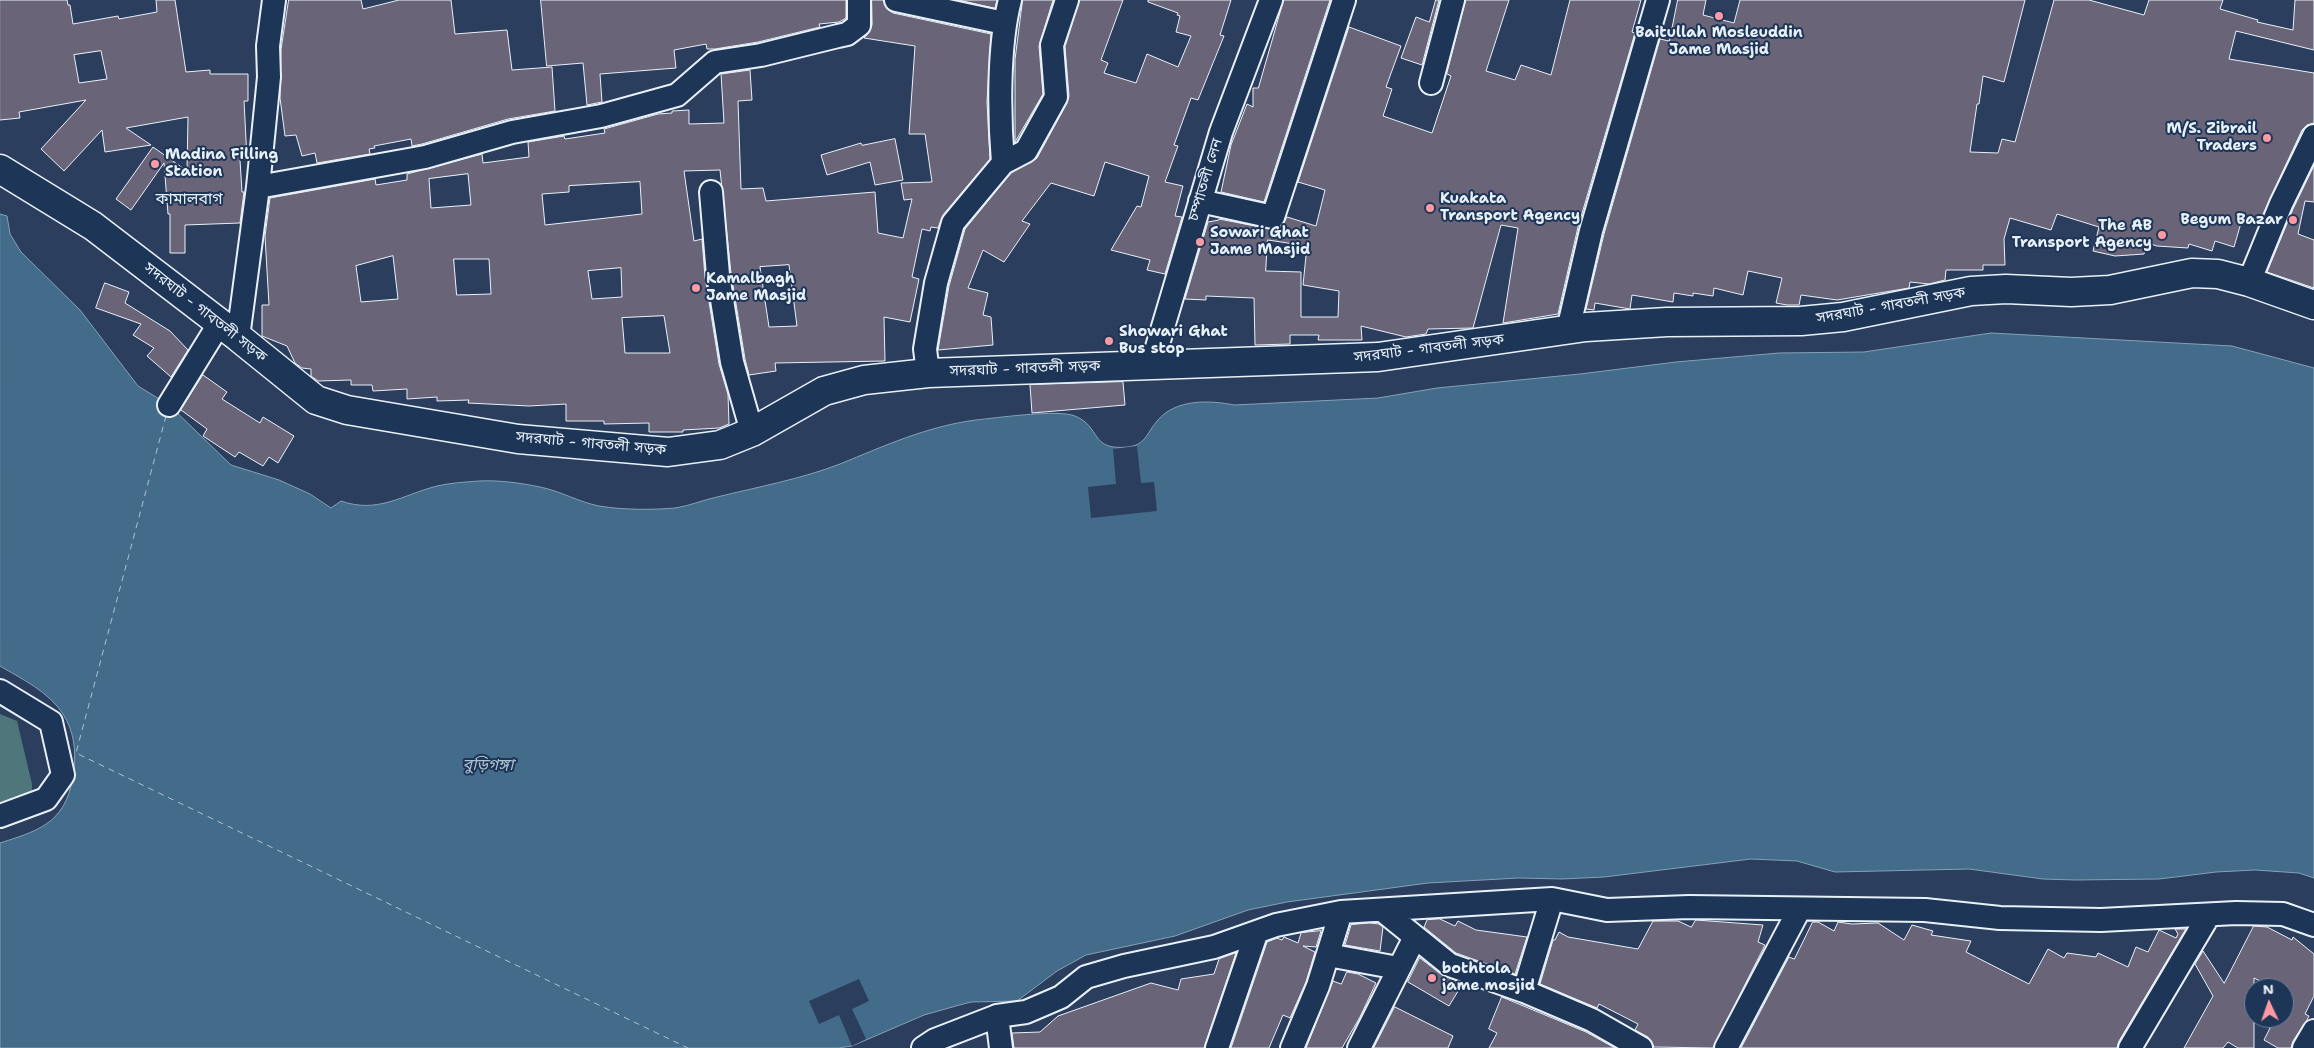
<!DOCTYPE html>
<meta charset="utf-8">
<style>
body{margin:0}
#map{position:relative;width:2314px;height:1048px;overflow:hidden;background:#2c3e5e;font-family:"Shantell Sans",sans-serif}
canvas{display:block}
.north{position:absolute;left:2244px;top:978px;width:50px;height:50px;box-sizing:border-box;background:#1d3557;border:1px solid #6e8097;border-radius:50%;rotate:357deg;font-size:14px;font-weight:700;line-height:20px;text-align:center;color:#e8f1f8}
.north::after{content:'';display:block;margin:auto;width:18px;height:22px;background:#ff9aa2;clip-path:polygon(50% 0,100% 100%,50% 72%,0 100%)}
</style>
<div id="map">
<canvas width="2314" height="1048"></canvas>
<div class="north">N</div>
</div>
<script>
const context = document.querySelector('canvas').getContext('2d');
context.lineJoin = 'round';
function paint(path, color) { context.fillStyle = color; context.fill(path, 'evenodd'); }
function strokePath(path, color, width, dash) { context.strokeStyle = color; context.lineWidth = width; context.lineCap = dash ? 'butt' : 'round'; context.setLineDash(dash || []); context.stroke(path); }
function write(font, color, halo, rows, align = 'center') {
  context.font = font + ' "Shantell Sans","Noto Sans Bengali",sans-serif'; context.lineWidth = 4; context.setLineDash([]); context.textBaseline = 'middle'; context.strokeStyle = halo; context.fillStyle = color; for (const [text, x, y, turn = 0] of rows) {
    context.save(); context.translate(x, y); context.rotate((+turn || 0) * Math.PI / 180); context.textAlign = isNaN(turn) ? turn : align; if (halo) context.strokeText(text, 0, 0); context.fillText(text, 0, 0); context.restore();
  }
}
paint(new Path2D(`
 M0 714 17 721 32 784V799L0 812Z`), '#4f777b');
const water = new Path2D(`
 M0 214 7 216 10 234 21 252 80 310 138 386 169 405 231 465 279 480 310 494 331 508 341 501C378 514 402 495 437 486 450 483 465 482 479 481 499 480 521 483 540 487 560 491 579 502 599 506 624 510 651 510 675 508 689 506 703 500 717 497 758 487 801 479 840 464 884 446 928 426 976 420 996 418 1058 409 1075 416 1102 427 1089 451 1128 447 1146 445 1147 432 1158 420 1176 399 1209 400 1234 405L1378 398 1437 388 1580 374 1676 362 1779 353 1864 352 1991 333 2232 346 2314 368V878L2299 873 2255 870 2216 872 2159 879 2075 880 2043 879 1969 869 1835 872 1797 861 1751 859 1604 877 1562 879 1519 878 1428 883 1287 902 1248 910 1175 936 1086 955 1057 971 1017 1001 971 1002 956 1006 924 1015 852 1046 838 1048H0V843C45 829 68 820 74 769 76 750 74 731 63 714 49 692 22 679 0 666Z`);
paint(water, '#436c8b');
strokePath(water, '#85a1b7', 1);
paint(new Path2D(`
 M1137 446 1141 483 1154 482 1157 511 1091 518 1088 487 1116 484 1113 449Z
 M859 979 869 1001 852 1009 866 1039 852 1046 839 1015 819 1024 809 1001Z`), '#2c3e5e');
strokePath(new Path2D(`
 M166 416 76 753 688 1048`), '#aec2d2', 1, [6, 5]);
const building = new Path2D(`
 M0 0H67L68 5H70L73 24 118 16 119 19 157 12 156 0H175L186 72 210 70V74H248V101H244L247 159 240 160 242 192H244L240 223 185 225V253H170V214H168L164 163 131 210 116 199 153 147 187 171 188 117 126 128 151 145 105 152 102 130 64 171 41 149 86 100 19 112 20 118 0 120ZM101 51 107 79 79 83 74 55Z
 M289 0H361L363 9 399 0H451L455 34 507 30 512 70 552 67 555 111 508 119 422 144 412 146 411 139 374 146 375 148 369 149 370 154 317 163 315 153 302 156 296 135 285 136 280 98 281 50Z
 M541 0H846V18L839 22 819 24 820 27 758 42 715 49H707L706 44 674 50 676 68 600 74 602 102 587 105 583 63 547 66Z
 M872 0H883L887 9 893 13 991 34 987 102 990 159 943 215 938 228 931 227 930 231 922 229 912 277 919 279 910 322 884 317 885 361 775 363 776 371 749 375 745 359 731 273 720 170 684 171 694 241 702 239 705 277 719 364 728 394 729 424 719 428 683 430V432H649V423L604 424V421H566V404L529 406 468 403 469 400 437 401V397L407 399V389L373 391 372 385H351V380L318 381 311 376V369L302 368 295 363 287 346 262 336V305H269L265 236 270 198 375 179 376 185 407 180V174L482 154 483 163 529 157 528 142 564 136 565 139 605 133 604 129 658 114 672 113V111L689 110V124L724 123 721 74 750 70 752 100 738 101 741 189 763 188 766 201 875 192 878 233 903 238 912 199 904 200 901 183 932 182 925 134H909L915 46 864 38 870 31 872 25ZM468 174 471 205 431 208 429 179ZM640 182 642 214 545 225 542 194 569 192V186ZM393 256 398 299 361 302 356 266ZM454 259H489L491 294 457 295ZM789 265 797 326 769 327 760 267ZM621 268 622 297 592 299 588 271ZM664 316 670 353H625L622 318Z
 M959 0H997L995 8Z
 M1023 0H1053L1039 46 1043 94 1015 142V60Z
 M1080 0H1123L1101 60 1108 63 1104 73 1136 83 1147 54 1178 67 1191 36 1176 32 1180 16 1177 15 1178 13 1148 2V0H1231L1220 35 1224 36 1198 100 1191 98 1174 145 1178 146 1165 182 1183 186 1175 216 1182 217 1165 274 1147 270 1150 260 1111 250 1137 206 1141 207 1149 176 1105 162 1094 196 1051 183 1022 221 1030 224 1004 262 983 250 968 288 988 293 983 315 991 317 993 345 938 350 949 286 965 229 1011 173 1037 158 1067 103 1069 96 1065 47Z
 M1284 0H1330L1264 202 1221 192 1231 145 1247 104 1253 107V88H1258Z
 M1436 0H1439L1422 65 1401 58 1416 17 1429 22Z
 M1466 0H1509L1486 71 1515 80 1521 65 1551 75 1570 0H1641L1632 32 1635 33 1578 227 1558 314 1503 323 1518 228 1501 225 1473 328 1428 329 1426 334 1406 337 1361 326 1362 340H1318L1319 335H1290V344L1255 345 1254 298 1206 296V300L1185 299 1208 222 1219 220V219L1276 230 1282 226 1287 217 1316 226 1325 190 1298 182 1349 27 1401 46 1386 87 1392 89 1383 116 1432 133 1451 76 1447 74ZM1268 240 1307 246 1303 285 1339 291 1338 317H1301V272L1266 271Z
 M1678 0H1706L1703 15 1734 23 1740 0H2025L2004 82 1983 76 1979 104H1977L1970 152 1998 153 2002 139 2015 142 2054 0H2089L2144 15 2149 0H2223L2220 9 2258 20 2257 22 2293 30 2295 0H2314V50L2236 31 2229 59 2314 73V123L2307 125 2302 130 2259 223 2243 216 2234 247 2215 241 2212 251 2189 244 2188 248 2157 246 2147 243 2144 254 2115 256 2093 251 2099 227 2057 214 2051 230 2010 218 2004 239 2005 265H1983V270H1946L1945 280 1929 284 1910 282 1909 288 1837 300 1801 295 1799 305H1787L1776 303 1782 278 1748 271 1743 295 1714 288 1713 296 1693 293V296L1674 293 1673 302 1632 295 1630 309 1595 303 1594 310 1586 309 1604 234 1660 39 1669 41Z
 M895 139 903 180 875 185 870 162 827 175 821 155 861 143 862 145Z
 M2314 166V202L2305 201 2298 234 2314 240V288L2267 272 2293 209Z
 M105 283 129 292 125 303 170 331 188 350 171 377 147 356 154 348 133 335 141 324 96 308Z
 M203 375 227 392 222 399 260 423 263 417 294 436 278 463 269 457 263 466 239 452 235 457 203 436 207 429 181 410Z
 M1123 382 1125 405 1032 413 1030 385Z
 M1440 919 1455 926 1458 921 1476 930 1527 937 1515 974 1456 953 1424 927 1427 920Z
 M1696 920 1763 925 1758 942 1765 945 1713 1048 1654 1047 1648 1037 1635 1030 1638 1024 1599 1004 1597 1008 1540 984 1553 940H1555L1559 932 1568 937 1638 949 1653 921H1678L1691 927Z
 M1813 922H1818L1834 931 1838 922 1852 924 1878 923 1904 940 1912 925 1933 931 1931 935 1971 941 1966 952 2029 984 2048 949 2064 958 2067 953 2096 957 2098 953 2128 967 2136 947 2148 952 2159 930 2176 938 2178 934 2175 929H2186L2119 1041 2117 1048H1741L1789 957 1794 959Z
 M1370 923 1379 924 1383 927 1380 951 1345 945 1351 925Z
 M2254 926 2267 927 2292 940 2293 937 2314 954V996L2305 1014 2309 1016 2307 1020 2293 1041 2291 1048H2278L2264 1040 2275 1018H2284V1000L2287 994 2284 993V988H2274L2254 978V1048H2238L2228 1042 2223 1048H2184L2213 996 2195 964 2203 951 2224 983Z
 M1321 931 1316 947 1303 946 1315 952 1306 982 1290 1018 1283 1015 1269 1048H1231L1267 942 1277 938 1282 940 1284 937 1298 943 1301 933Z
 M1236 953 1204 1048H1014L1012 1033 1040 1032 1058 1016 1151 983 1178 990 1181 979 1214 974 1219 959Z
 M1420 958 1442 975 1463 983 1449 1006 1408 982Z
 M1347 972 1358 974 1376 983 1360 1017 1342 1048H1306L1333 981 1341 984Z
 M1502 997 1586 1032 1615 1048H1489L1497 1033 1489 1029Z
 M1395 1007 1453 1036 1448 1048H1374Z`);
paint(building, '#6a6479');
strokePath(building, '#e8f1f8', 1);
const minor = new Path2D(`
 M896 0 1004 23
 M1431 83 1453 0
 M1003 163 1026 151 1056 97 1052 45 1067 0
 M258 187 425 157 512 132 601 116 677 95 715 62 761 55 838 36 847 34 859 25V0
 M711 192 718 275 732 362 752 432
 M1200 201 1273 217 1344 0
 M2249 282 2281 204 2314 136
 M1568 330 1591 231 1658 0
 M238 337 258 187 269 77 268 46 274 0
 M1152 364 1221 132 1271 0
 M928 373 925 349 936 283 953 223 1003 163C999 115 998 46 1010 0
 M169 405 219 324
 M0 691 51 722 63 775 46 799 0 816
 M1382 910 1450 965 1524 991 1592 1020 1641 1048
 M1328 955 1398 968
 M1524 991 1552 899
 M997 1016 1001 1048
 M923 1048 935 1040 997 1016 1026 1012 1061 997 1086 977 1124 966 1214 947 1276 925 1341 912 1552 899 1607 910 1689 907 1925 910 2000 918 2101 920 2236 913 2283 914 2314 925
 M1217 1048 1256 934
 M1292 1048 1318 986 1341 912
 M1359 1048 1415 937
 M1726 1048 1799 910
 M2130 1048 2209 915
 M2304 1048 2314 1031`);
const highway = new Path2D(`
 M0 169 93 226 238 337 316 400 347 410 518 439 668 452 720 445 752 432 824 391 864 380 928 373 1378 357 1586 327 1667 322 1801 321 1843 317 1971 291 2006 289 2071 292 2110 290 2192 273 2218 274 2249 282 2314 305`);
strokePath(minor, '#e8f1f8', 26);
strokePath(highway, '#e8f1f8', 31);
strokePath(minor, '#1d3557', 22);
strokePath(highway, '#1d3557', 28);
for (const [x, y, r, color] of [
 [1719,16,5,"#ff9aa2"],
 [2267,138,5,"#ff9aa2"],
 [155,164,5,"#ff9aa2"],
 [1430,208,5,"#ff9aa2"],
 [2293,220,5,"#ff9aa2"],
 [2162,235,5,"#ff9aa2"],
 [1200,242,5,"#ff9aa2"],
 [696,288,5,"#ff9aa2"],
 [1109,341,5,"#ff9aa2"],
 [1432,978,5,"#ff9aa2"]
]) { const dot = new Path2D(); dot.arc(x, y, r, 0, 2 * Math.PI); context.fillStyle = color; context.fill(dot); strokePath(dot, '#1d3557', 2); }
write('bold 15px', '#e8f1f8', '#1d3557', [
 ["Baitullah Mosleuddin",1719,33,"center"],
 ["Jame Masjid",1719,50,"center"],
 ["M/S. Zibrail",2257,129,"right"],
 ["Traders",2257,146,"right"],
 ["Madina Filling",165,155],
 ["Station",165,172],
 ["Kuakata",1440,199],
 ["Transport Agency",1440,216],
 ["Begum Bazar",2283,220,"right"],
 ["The AB",2152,226,"right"],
 ["Transport Agency",2152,243,"right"],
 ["Sowari Ghat",1210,233],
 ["Jame Masjid",1210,250],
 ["Kamalbagh",706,279],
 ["Jame Masjid",706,296],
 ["Showari Ghat",1119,332],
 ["Bus stop",1119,349],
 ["bothtola",1442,969],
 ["jame mosjid",1442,986]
], 'left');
write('15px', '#e8f1f8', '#1d3557', [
 ["চম্পাতলী লেন",1206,180,-73],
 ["সদরঘাট - গাবতলী সড়ক",1891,306,-10],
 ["সদরঘাট - গাবতলী সড়ক",205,313,38],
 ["সদরঘাট - গাবতলী সড়ক",1429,349,-7],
 ["সদরঘাট - গাবতলী সড়ক",1025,369,-2],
 ["সদরঘাট - গাবতলী সড়ক",591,444,5]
]);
write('16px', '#e8f1f8', '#1d3557', [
 ["কামালবাগ",189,200]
]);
write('italic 16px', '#aec2d2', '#1d3557', [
 ["বুড়িগঙ্গা",488,766]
]);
</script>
